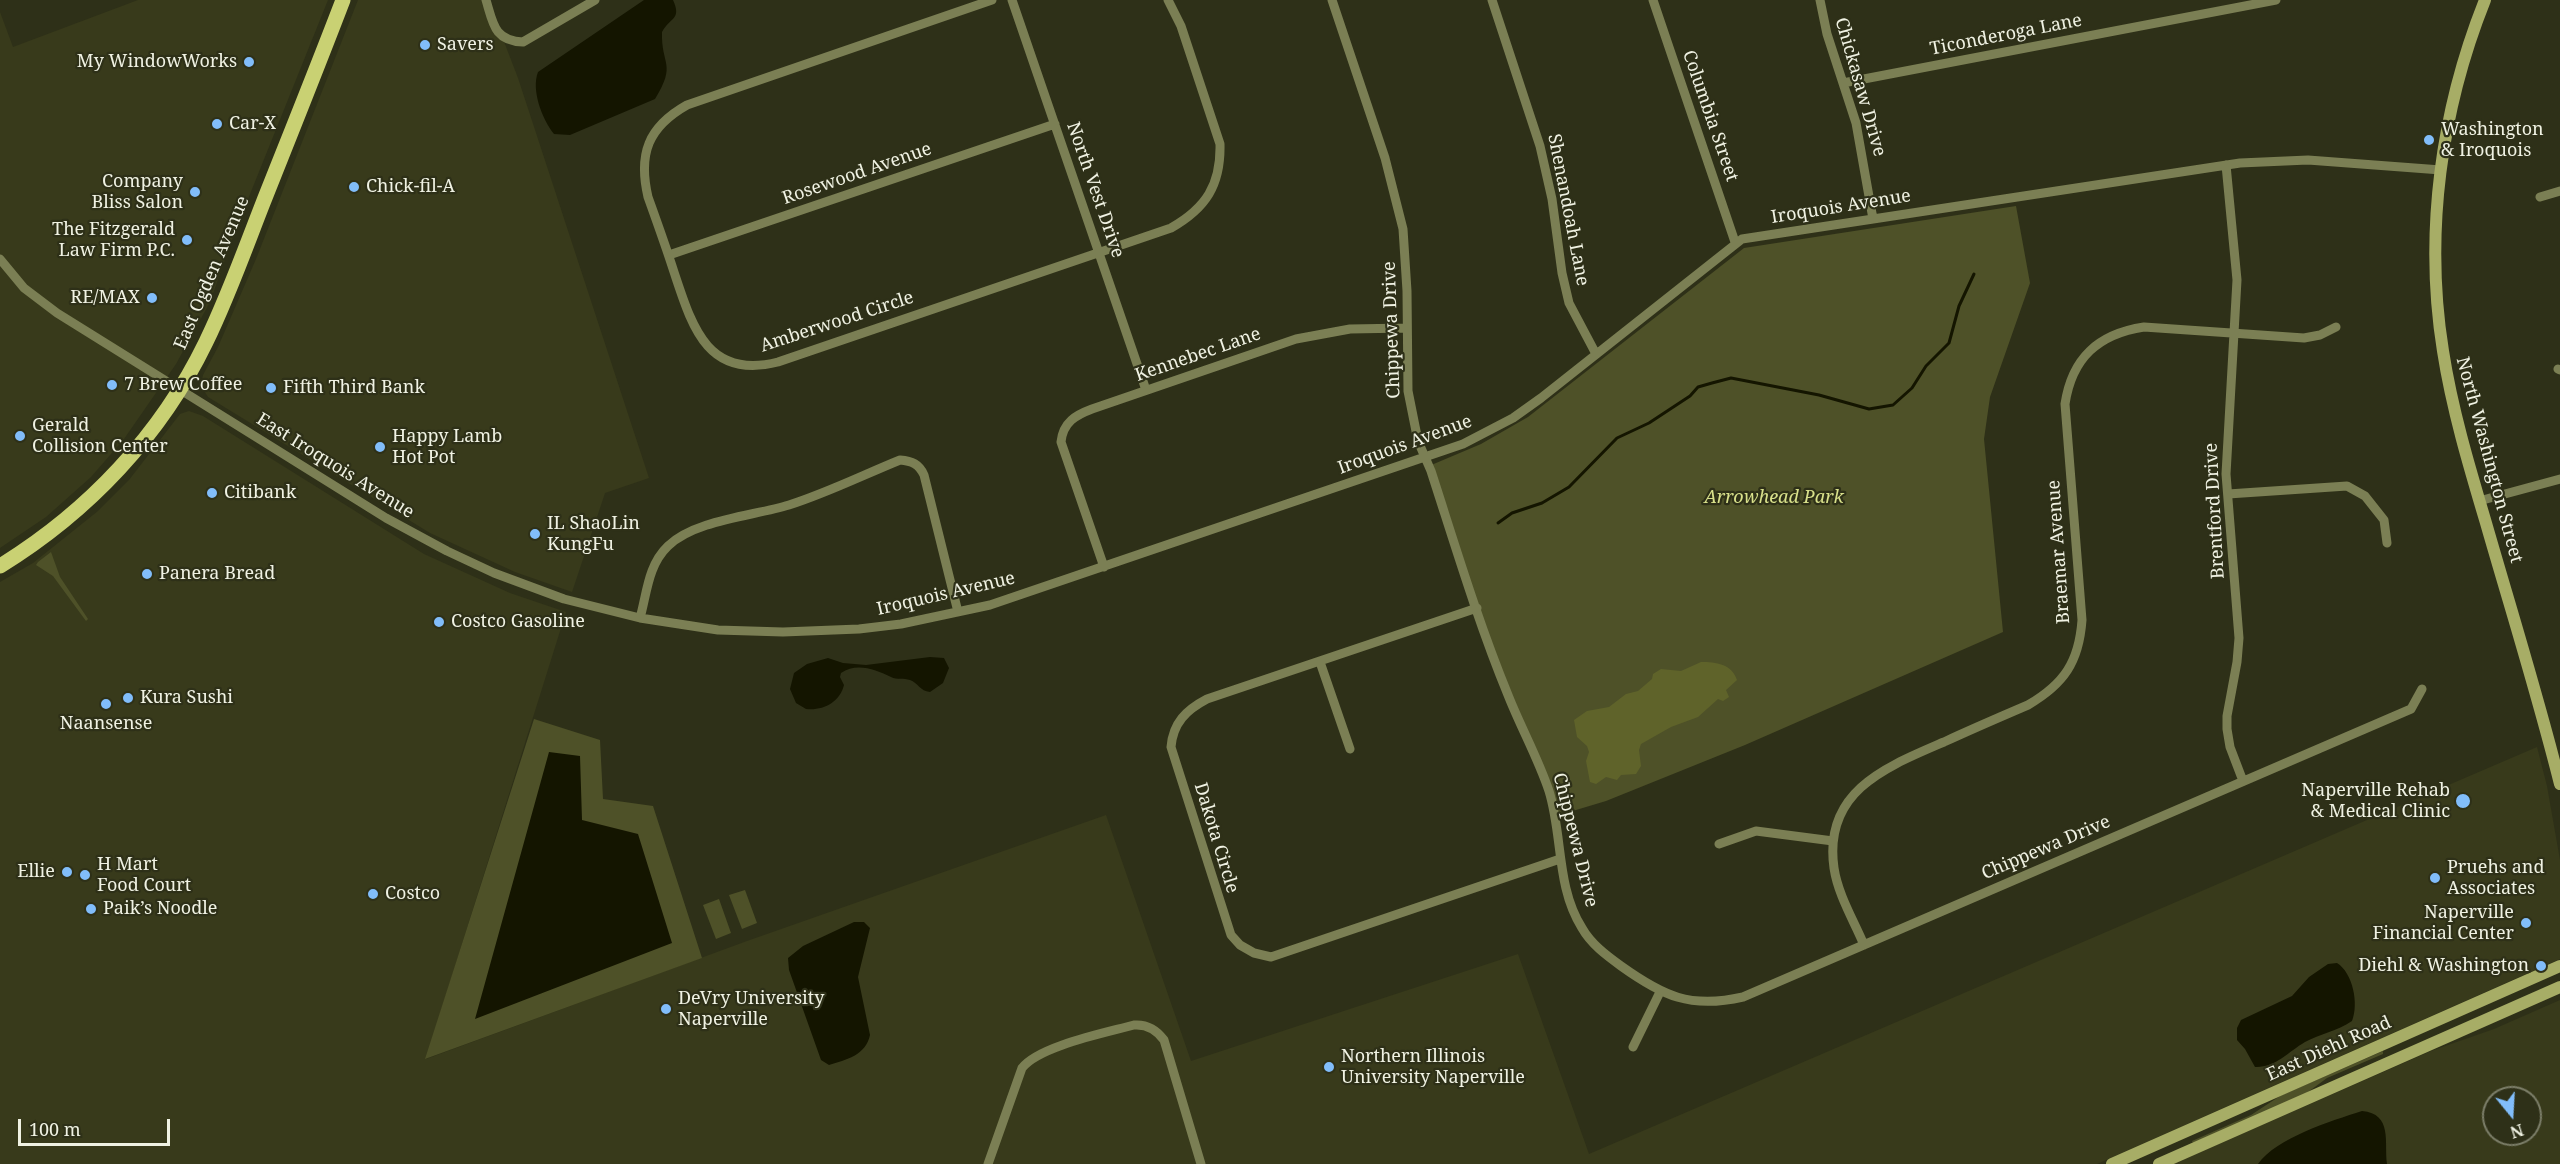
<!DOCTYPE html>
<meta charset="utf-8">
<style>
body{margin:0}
#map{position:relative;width:2560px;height:1164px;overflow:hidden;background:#2e3018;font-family:"Noto Serif",serif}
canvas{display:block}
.north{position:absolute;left:2482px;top:1086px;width:60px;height:60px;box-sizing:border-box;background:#2e3018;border:2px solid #7c7e69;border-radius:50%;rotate:162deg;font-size:16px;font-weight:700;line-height:24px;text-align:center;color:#f0f2e3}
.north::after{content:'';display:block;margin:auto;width:21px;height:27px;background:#81bdfa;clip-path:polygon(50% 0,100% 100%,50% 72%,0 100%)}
.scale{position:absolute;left:18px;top:1119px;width:152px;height:27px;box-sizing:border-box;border:3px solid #f0f2e3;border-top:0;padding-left:8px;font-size:18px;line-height:21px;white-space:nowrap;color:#f0f2e3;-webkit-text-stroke:4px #2e3018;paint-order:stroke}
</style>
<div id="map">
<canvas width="2560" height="1164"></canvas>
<div class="north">N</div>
<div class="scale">100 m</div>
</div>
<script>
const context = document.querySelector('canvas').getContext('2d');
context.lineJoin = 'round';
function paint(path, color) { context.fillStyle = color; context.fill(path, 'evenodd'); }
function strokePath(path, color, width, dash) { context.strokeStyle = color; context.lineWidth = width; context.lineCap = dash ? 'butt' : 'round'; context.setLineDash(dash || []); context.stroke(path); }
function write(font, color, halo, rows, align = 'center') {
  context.font = font + ' "Noto Serif",serif'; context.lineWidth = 4.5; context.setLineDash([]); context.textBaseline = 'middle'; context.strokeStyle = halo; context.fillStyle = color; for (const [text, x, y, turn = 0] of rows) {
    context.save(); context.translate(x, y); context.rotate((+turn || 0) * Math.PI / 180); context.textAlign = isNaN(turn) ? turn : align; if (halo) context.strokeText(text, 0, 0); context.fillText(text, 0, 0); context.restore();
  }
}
paint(new Path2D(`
 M138 0H328L234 234 210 302 176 364 124 439 91 477 46 517 0 548V12L13 47Z
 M358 0H488L518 78 649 478 605 493 572 592 515 572 430 533 208 397 201 386 203 375 218 347 256 259Z
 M189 411 203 416 424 554 510 593 566 612 426 1059 747 941 1106 815 1191 1061 1518 954 1589 1154 2537 747 2547 786 2560 860V959L2097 1164H0V582L33 563 98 511 129 480 180 414Z
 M2560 1000V1164H2173L2431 1051 2494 1029ZM2494 1098H2530V1134H2494Z`), '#383a1b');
paint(new Path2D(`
 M2016 206 2030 283 1990 397 1984 439 2003 632 1745 745 1606 801 1556 816 1515 711 1429 466 1481 444 1528 417 1744 248Z
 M51 552 60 577 88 619 86 621 53 576 36 565 38 562Z
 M534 719 600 740 603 799 653 806 702 958 425 1059Z
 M745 890 757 923 742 929 729 895Z
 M719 899 731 933 716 939 703 905Z
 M2383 1051V1054L2327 1078 2304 1095 2193 1143 2192 1141 2251 1115 2280 1096Z`), '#4e5128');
paint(new Path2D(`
 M1701 662C1716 662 1732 664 1737 680L1726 690 1729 697 1723 701 1718 699 1698 717 1671 727 1641 744 1639 750 1641 766 1636 774 1621 775 1617 780 1606 777 1596 784 1590 782 1586 761 1589 752 1587 746 1577 737 1574 720 1587 711 1609 707 1626 694 1638 691 1652 679 1653 674 1661 669 1681 671Z`), '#5f632a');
paint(new Path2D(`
 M644 0H673C682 20 670 17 662 32 661 66 677 63 655 99L570 135 554 134C542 119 531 90 538 72Z
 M930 657 944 658 949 668 943 683 930 692C920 691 918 683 910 680 904 678 897 680 891 677 876 670 857 662 841 673L840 677 844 685C840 702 823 711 806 709L796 703 790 689 794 673 807 664 828 658 843 663 866 665Z
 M549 752 580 756 582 820 638 834 672 943 475 1019Z
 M854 922H864L870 928 858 977 870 1035C866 1055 846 1060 829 1065L821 1060 789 970 788 958 803 946Z
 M2337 963C2353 973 2359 1004 2352 1021 2337 1031 2320 1034 2305 1042 2288 1052 2275 1068 2255 1067L2245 1049 2237 1040V1028L2241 1020 2292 996 2309 977 2328 964Z
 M2362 1111C2393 1114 2384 1142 2387 1164H2258C2276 1138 2331 1121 2362 1111Z`), '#141500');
strokePath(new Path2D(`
 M1498 523 1512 513 1542 503 1569 487 1617 438 1649 423 1690 396 1698 387 1712 383 1731 378 1819 395 1869 409 1893 405 1912 388 1926 366 1949 343 1959 306 1974 274`), '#141500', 3);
strokePath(new Path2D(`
 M486 0C493 23 494 41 523 42L595 0
 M992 0 687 105C648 127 638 154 648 197 657 222 666 247 674 272 692 326 707 380 778 362L1171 228C1206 208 1221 185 1220 144L1181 26 1168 0
 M1012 0 1146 390
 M1332 0 1385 158 1403 229 1407 291 1408 391 1418 441 1431 471C1455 545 1478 622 1508 695 1521 728 1538 758 1549 791 1563 836 1556 887 1582 928 1591 944 1606 955 1621 966 1663 996 1690 1009 1743 997L2411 709 2422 689
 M1492 0 1540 146 1552 199 1562 273 1569 303 1596 354
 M1653 0 1735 242
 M1820 0 1827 34 1856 123 1873 219
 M1843 83 2276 0
 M2226 165 2237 280 2226 474 2239 638 2237 662 2227 716V729L2230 747 2243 781
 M2540 197 2560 191
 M669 255 1055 124
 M0 259 24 288 57 313 386 518 447 551 494 573 564 599 640 618 718 630 783 632 859 629 901 624 990 605 1463 444 1513 418 1541 398 1742 239 2240 163 2308 160 2441 170
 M2558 369 2560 370
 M2228 494 2347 486 2365 496 2384 520 2387 543
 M2479 501 2560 479
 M1104 567 1061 442C1063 422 1076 415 1092 409L1296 339 1350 329 1407 328
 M1477 608 1207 699C1186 710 1173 723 1171 747L1231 935 1240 945 1254 953 1271 957 1560 859
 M640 618C647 593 648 565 668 546 695 520 753 516 789 505 827 493 863 475 900 460 912 461 919 464 924 475L958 612
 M1320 662 1350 749
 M1719 844 1756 831 1833 841
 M1864 945C1854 921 1838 895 1834 868 1823 791 1886 767 1944 742 1972 729 2000 717 2028 705 2064 684 2079 662 2082 620L2065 404C2072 358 2098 334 2144 327L2304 338 2320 335 2336 327
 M1633 1047 1660 992
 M988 1164 1022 1068C1039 1046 1105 1033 1134 1025 1147 1024 1156 1029 1164 1040L1201 1164`), '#7b7f54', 9);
strokePath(new Path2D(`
 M2485 0C2441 110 2424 233 2443 351 2452 409 2469 466 2486 523 2511 610 2538 696 2560 784
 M2112 1164 2560 966
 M2159 1164 2560 987`), '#a7ad66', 12);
strokePath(new Path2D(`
 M0 566C88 512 161 435 206 342 228 297 245 249 263 203 290 135 317 68 343 0`), '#c9d173', 15);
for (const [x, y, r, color] of [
 [425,45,6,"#81bdfa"],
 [249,62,6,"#81bdfa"],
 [217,124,6,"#81bdfa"],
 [2429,140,6,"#81bdfa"],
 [354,187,6,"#81bdfa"],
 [195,192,6,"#81bdfa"],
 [187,240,6,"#81bdfa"],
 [152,298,6,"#81bdfa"],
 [112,385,6,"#81bdfa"],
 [271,388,6,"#81bdfa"],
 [20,436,6,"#81bdfa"],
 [380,447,6,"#81bdfa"],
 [212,493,6,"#81bdfa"],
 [535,534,6,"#81bdfa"],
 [147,574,6,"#81bdfa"],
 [439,622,6,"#81bdfa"],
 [128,698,6,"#81bdfa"],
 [106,704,6,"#81bdfa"],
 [2463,801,8,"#81bdfa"],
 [67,872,6,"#81bdfa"],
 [85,875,6,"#81bdfa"],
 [2435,878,6,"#81bdfa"],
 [373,894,6,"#81bdfa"],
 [91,909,6,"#81bdfa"],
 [2526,923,6,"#81bdfa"],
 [2541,966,6,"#81bdfa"],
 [666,1009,6,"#81bdfa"],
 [1329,1067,6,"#81bdfa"]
]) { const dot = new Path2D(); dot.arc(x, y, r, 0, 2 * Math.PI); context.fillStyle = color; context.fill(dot); strokePath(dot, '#2e3018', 2); }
write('18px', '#f0f2e3', '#2e3018', [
 ["Ticonderoga Lane",2006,35,-11],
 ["Chickasaw Drive",1860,87,74],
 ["Columbia Street",1710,116,71],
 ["Rosewood Avenue",857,174,-19],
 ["North Vest Drive",1095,190,71],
 ["Iroquois Avenue",1841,207,-9],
 ["Shenandoah Lane",1568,210,79],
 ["East Ogden Avenue",212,273,-67],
 ["Amberwood Circle",837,322,-18],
 ["Chippewa Drive",1392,330,-92],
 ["Kennebec Lane",1198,355,-19],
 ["Iroquois Avenue",1405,445,-20],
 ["North Washington Street",2489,460,75],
 ["East Iroquois Avenue",335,466,32],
 ["Brentford Drive",2215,511,-93],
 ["Braemar Avenue",2059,552,-94],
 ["Iroquois Avenue",946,594,-13],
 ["Dakota Circle",1216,838,73],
 ["Chippewa Drive",1575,840,76],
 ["Chippewa Drive",2046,848,-23],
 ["East Diehl Road",2329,1049,-24]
]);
write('18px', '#f0f2e3', '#2e3018', [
 ["Savers",437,45],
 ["My WindowWorks",237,62,"right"],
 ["Car-X",229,124],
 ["Washington",2441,130],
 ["& Iroquois",2441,151],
 ["Company",183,182,"right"],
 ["Bliss Salon",183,203,"right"],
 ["Chick-fil-A",366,187],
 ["The Fitzgerald",175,230,"right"],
 ["Law Firm P.C.",175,251,"right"],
 ["RE/MAX",140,298,"right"],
 ["7 Brew Coffee",124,385],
 ["Fifth Third Bank",283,388],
 ["Gerald",32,426],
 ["Collision Center",32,447],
 ["Happy Lamb",392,437],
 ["Hot Pot",392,458],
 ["Citibank",224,493],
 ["IL ShaoLin",547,524],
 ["KungFu",547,545],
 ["Panera Bread",159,574],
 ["Costco Gasoline",451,622],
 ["Kura Sushi",140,698],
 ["Naansense",106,724,"center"],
 ["Naperville Rehab",2450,791,"right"],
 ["& Medical Clinic",2450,812,"right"],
 ["H Mart",97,865],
 ["Food Court",97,886],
 ["Pruehs and",2447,868],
 ["Associates",2447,889],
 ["Ellie",55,872,"right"],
 ["Costco",385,894],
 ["Paik’s Noodle",103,909],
 ["Naperville",2514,913,"right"],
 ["Financial Center",2514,934,"right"],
 ["Diehl & Washington",2529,966,"right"],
 ["DeVry University",678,999],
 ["Naperville",678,1020],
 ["Northern Illinois",1341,1057],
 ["University Naperville",1341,1078]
], 'left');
write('italic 18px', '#d9e18b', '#2e3018', [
 ["Arrowhead Park",1774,498]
]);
</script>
